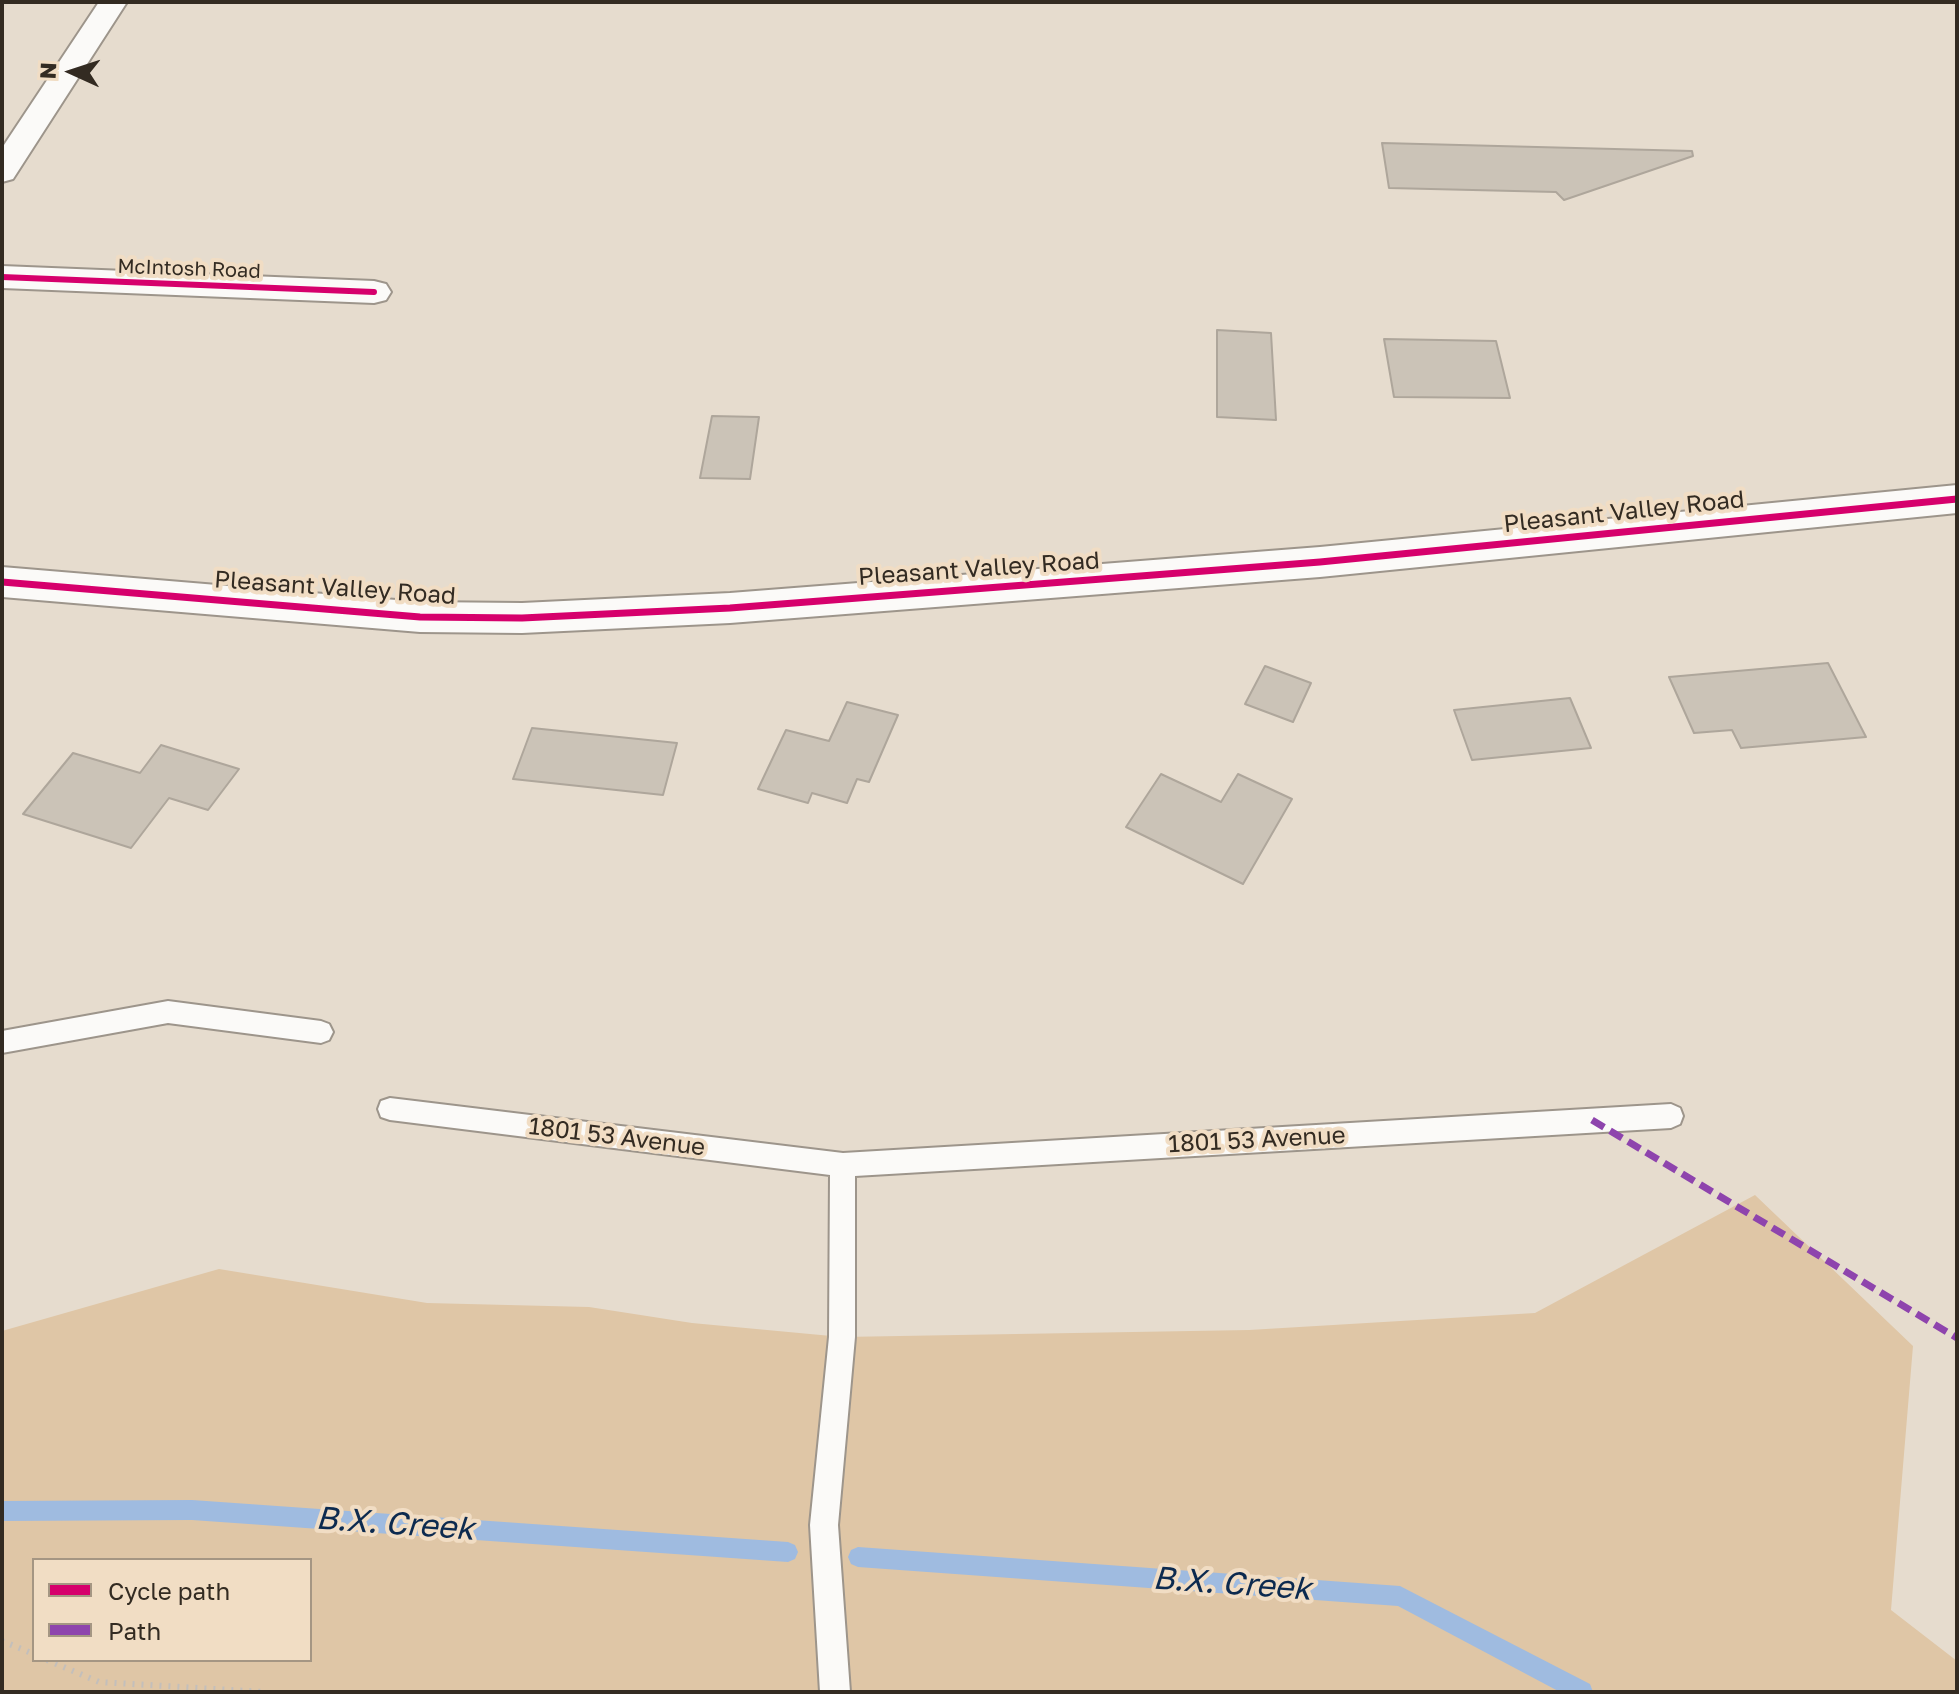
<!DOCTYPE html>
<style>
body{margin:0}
#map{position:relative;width:1959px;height:1694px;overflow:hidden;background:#e6dcce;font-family:"Golos Text",sans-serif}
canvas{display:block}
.frame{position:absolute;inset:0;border:4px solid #332b22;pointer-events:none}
.legend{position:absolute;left:32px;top:1558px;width:280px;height:104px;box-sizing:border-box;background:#f1ddc4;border:2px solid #a59683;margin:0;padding:10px 14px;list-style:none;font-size:24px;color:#332b22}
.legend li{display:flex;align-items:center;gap:16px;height:40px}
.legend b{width:40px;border:2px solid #a59683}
.north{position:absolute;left:32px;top:32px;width:80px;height:80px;-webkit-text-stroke:6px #f1ddc4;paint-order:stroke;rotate:273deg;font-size:22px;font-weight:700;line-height:32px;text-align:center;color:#332b22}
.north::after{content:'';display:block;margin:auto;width:28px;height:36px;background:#332b22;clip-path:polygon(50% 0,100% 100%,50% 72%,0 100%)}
</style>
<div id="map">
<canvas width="1959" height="1694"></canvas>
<div class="frame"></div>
<ul class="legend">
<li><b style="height:10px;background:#d6006c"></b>Cycle path</li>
<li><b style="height:10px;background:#8e44ad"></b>Path</li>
</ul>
<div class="north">N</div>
</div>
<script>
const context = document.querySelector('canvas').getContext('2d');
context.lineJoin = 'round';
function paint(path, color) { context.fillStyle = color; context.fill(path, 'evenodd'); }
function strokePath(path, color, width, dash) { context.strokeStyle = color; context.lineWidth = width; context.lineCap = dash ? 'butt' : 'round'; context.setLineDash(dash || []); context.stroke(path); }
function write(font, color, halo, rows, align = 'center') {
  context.font = font + ' "Golos Text",sans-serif'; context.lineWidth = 8; context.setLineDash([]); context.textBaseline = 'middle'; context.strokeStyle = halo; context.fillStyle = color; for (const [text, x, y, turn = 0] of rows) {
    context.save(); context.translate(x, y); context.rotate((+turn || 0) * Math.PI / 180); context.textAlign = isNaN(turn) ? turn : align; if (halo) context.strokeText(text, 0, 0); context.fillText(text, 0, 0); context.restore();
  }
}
paint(new Path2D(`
 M1755 1195 1913 1346 1891 1610 1957 1661V1692H2V1331L219 1269 427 1303 589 1307 692 1323 842 1337 1249 1330 1535 1313ZM34 1560H310V1660H34Z`), '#dfc6a6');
paint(new Path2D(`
 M192 1500 788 1542 795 1545 798 1552 795 1559 788 1562 192 1520 2 1521V1501Z
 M858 1547 1400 1586 1590 1684 1593 1692H1560L1398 1606 858 1567 851 1564 848 1557 851 1550Z`), '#9fbbe0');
const building = new Path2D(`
 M1382 143 1692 151 1693 156 1564 200 1556 192 1389 188Z
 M1217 330 1271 333 1276 420 1217 417Z
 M1384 339 1496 341 1510 398 1394 397Z
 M712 416 759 417 750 479 700 478Z
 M1828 663 1866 737 1741 748 1732 730 1694 733 1669 677Z
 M1265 666 1311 683 1293 722 1245 704Z
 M1570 698 1591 748 1472 760 1454 710Z
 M847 702 898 715 869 782 857 779 847 803 812 793 808 803 758 789 786 730 829 741Z
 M532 728 677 743 663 795 513 779Z
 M161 745 239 769 208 810 169 798 131 848 23 814 73 753 140 773Z
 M1161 774 1221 802 1238 774 1292 799 1243 884 1126 827Z`);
paint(building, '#cbc3b7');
strokePath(building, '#aea69b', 2);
const service = new Path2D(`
 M168 1001 321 1021 329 1024 333 1032 329 1040 321 1043 168 1023 2 1053V1031Z
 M390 1098 843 1153 1671 1104 1680 1108 1683 1116 1680 1124 1671 1128 855 1176V1337L838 1525 850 1692H820L810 1525 829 1337 830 1175 390 1120 381 1117 378 1109 381 1101Z`);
const minor = new Path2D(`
 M99 2H127L13 179 2 182V148Z
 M2 266 374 281 386 284 391 292 386 300 374 303 2 288Z`);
const tertiary = new Path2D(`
 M1957 485V513L1320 577 730 623 522 633 420 632 2 597V567L420 602 522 603 730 593 1320 547Z`);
strokePath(service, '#9d958b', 4);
strokePath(minor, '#9d958b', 4);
strokePath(tertiary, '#9d958b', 4);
strokePath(new Path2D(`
 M2 1641 34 1654
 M47 1660 99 1682 264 1692`), '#c3bfbb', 6, [2, 7]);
paint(service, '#fbfaf8');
paint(minor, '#fbfaf8');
paint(tertiary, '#fbfaf8');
strokePath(new Path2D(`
 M1592 1120 1957 1338`), '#8e44ad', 7, [14, 7]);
strokePath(new Path2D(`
 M2 277 374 292`), '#d6006c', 6);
strokePath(new Path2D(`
 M2 582 420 617 522 618 730 608 1320 562 1957 499`), '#d6006c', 7);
write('20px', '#332b22', '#f1ddc4', [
 ["McIntosh Road",189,269,2]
]);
write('24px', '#332b22', '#f1ddc4', [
 ["Pleasant Valley Road",1624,512,-6],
 ["Pleasant Valley Road",979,569,-4],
 ["Pleasant Valley Road",335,588,4],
 ["1801 53 Avenue",617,1137,7],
 ["1801 53 Avenue",1257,1140,-3]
]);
write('italic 32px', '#0c2a4f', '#f1ddc4', [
 ["B.X. Creek",395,1524,4],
 ["B.X. Creek",1232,1584,4]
]);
</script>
